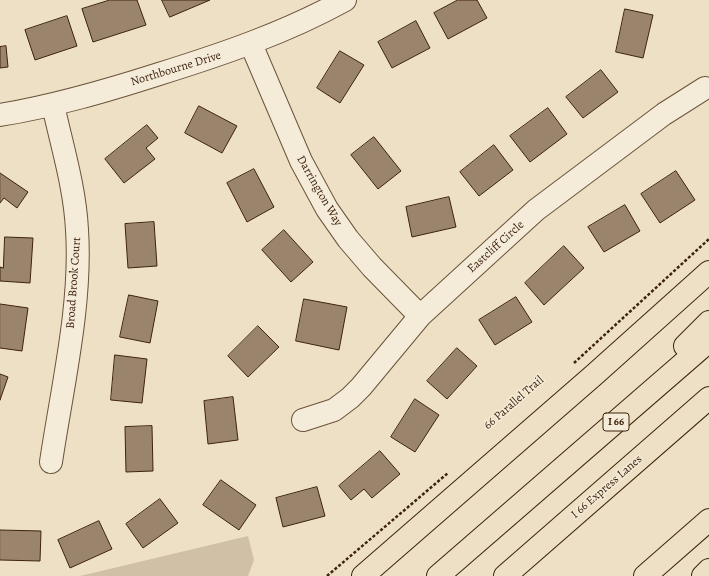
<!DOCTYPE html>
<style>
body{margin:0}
canvas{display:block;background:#eee0c4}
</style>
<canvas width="709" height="576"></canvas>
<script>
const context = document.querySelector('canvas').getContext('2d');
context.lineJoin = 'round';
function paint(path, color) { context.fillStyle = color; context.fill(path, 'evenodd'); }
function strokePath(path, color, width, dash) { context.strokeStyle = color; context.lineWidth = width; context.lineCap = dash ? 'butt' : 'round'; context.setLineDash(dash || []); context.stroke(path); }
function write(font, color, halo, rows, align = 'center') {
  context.font = font + ' Alegreya,serif'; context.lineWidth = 3; context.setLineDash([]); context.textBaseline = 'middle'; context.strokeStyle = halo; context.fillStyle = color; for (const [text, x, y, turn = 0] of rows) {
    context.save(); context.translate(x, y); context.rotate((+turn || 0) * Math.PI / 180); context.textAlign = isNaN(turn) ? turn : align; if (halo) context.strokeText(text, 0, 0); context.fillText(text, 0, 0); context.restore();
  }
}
paint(new Path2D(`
 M248 536 254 560 248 576H80Z`), '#d0c0a5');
const building = new Path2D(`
 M110 0H137L146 25 93 42 82 9Z
 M162 0H210L170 17Z
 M458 0H477L487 18 448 39 434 13Z
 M625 9 653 15 643 58 616 52Z
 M67 16 77 46 35 60 25 30Z
 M416 21 430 48 392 68 378 42Z
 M6 46 8 67 0 68V47Z
 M340 51 364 65 340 103 317 88Z
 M601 70 618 92 583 118 566 97Z
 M199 106 237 126 222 153 185 133Z
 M548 108 567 134 530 162 510 136Z
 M147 125 158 138 146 148 155 159 124 183 105 159Z
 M374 137 401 171 378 189 351 155Z
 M494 145 513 170 479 196 460 172Z
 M254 169 274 207 247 222 227 183Z
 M676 171 695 200 660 223 641 194Z
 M0 173 28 192 17 208 4 198 0 203Z
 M449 197 456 227 412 237 406 207Z
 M625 205 640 231 604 252 588 227Z
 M154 222 157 266 128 268 125 224Z
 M284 230 313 262 291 282 262 250Z
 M5 237 33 238 30 283 0 281V267L3 268Z
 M564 246 584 268 544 305 525 283Z
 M129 295 158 301 150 343 120 337Z
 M516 297 532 322 495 345 479 320Z
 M304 299 347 307 339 350 296 341Z
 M0 304 28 308 22 351 0 348Z
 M258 326 279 347 248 377 228 356Z
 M457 348 477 366 447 399 427 381Z
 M115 355 147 359 142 403 111 400Z
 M0 374 8 377 0 400Z
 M233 397 238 440 208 444 204 401Z
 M415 399 439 415 415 452 391 437Z
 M152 426 153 471 126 472 125 427Z
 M380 451 400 474 372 498 364 489 351 500 339 486Z
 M221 480 256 505 239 530 203 505Z
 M317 487 325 516 283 527 276 498Z
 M160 499 178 523 143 548 126 524Z
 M99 521 112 549 70 568 58 540Z
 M0 530 41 531 40 561 0 560Z`);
paint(building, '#9a856c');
strokePath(building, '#3e230d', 1);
const minor = new Path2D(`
 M251 44 301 161 327 209 348 239 372 267 420 316
 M0 115C55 106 106 91 159 74 223 54 285 33 345 0
 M303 420 334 410 350 398 361 387 420 316 536 210 664 114 705 88
 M51 462C62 388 82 304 77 230 75 188 62 146 53 105`);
const highway = new Path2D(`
 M685 346 709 322
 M363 576 594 375 709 272
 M438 576 709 341
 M505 576 709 398
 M645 576 709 520
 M703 576 709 570`);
strokePath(minor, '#6a523b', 24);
strokePath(highway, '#3e230d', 24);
strokePath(new Path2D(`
 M574 363 709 239
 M327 576 448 473`), '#3e230d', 2.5, [3, 2]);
strokePath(minor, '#f4ebd9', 22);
strokePath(highway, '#eee0c4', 22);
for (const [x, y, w] of [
 [616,422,26]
]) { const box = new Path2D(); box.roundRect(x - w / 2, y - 9, w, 18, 3); context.fillStyle = '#f4ebd9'; context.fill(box); strokePath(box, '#3e230d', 1); }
write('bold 11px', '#3e230d', null, [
 ["I 66",616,422]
]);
write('12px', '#3e230d', '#f4ebd9', [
 ["Northbourne Drive",176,69,-17],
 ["Darrington Way",319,191,60],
 ["Eastcliff Circle",496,247,-42],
 ["Broad Brook Court",74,283,-86],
 ["66 Parallel Trail",514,403,-41],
 ["I 66 Express Lanes",607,487,-41]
]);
</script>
